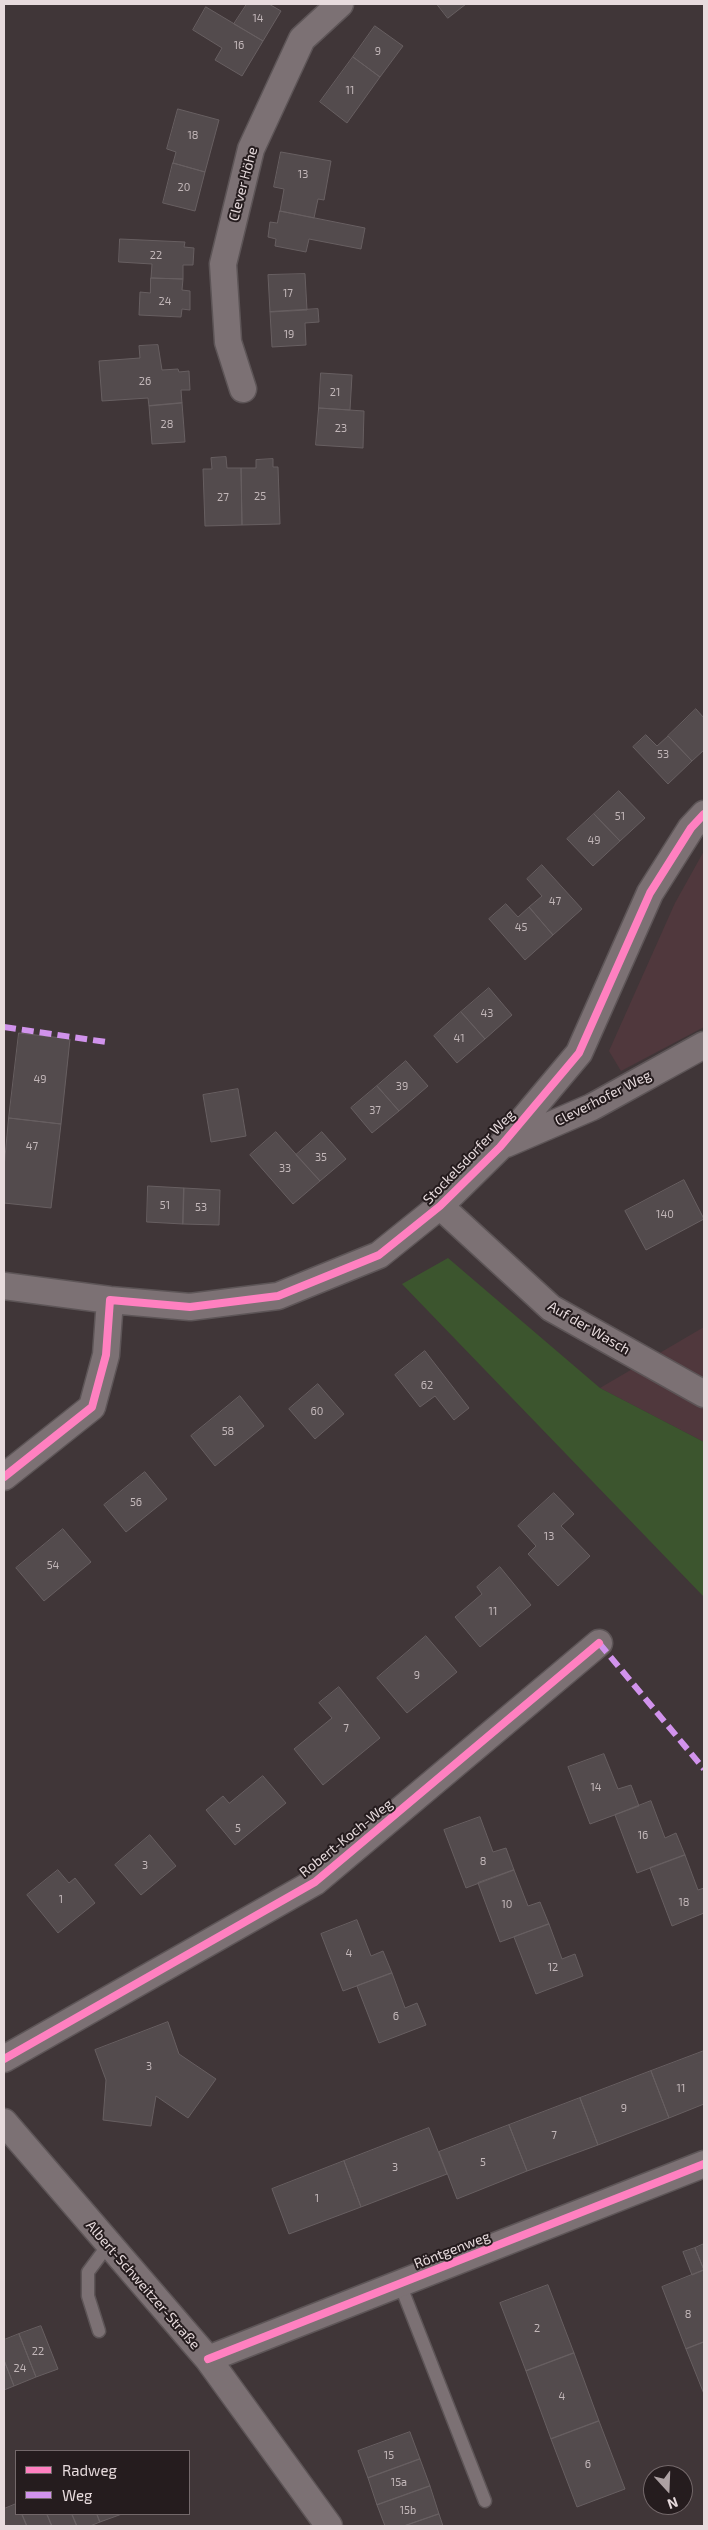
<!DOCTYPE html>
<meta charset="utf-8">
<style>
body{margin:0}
#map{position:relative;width:708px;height:2530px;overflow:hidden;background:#403638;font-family:"Exo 2",sans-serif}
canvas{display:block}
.frame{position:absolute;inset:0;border:5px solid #e7dbdd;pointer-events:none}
.legend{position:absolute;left:15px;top:2450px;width:175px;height:65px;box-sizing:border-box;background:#251c1e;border:1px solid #73686a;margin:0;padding:6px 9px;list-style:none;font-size:15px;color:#e7dbdd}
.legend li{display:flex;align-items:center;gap:10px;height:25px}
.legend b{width:25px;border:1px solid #73686a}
.north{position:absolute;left:643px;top:2465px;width:50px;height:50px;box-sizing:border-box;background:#251c1e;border:1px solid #73686a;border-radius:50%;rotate:160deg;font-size:14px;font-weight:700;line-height:20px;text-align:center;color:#e7dbdd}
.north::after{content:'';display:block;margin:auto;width:18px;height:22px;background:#ada1a3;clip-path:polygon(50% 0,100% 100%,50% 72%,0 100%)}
</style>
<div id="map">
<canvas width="708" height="2530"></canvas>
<div class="frame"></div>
<ul class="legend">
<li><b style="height:6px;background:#ff80c0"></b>Radweg</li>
<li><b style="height:6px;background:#d193ec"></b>Weg</li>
</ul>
<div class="north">N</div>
</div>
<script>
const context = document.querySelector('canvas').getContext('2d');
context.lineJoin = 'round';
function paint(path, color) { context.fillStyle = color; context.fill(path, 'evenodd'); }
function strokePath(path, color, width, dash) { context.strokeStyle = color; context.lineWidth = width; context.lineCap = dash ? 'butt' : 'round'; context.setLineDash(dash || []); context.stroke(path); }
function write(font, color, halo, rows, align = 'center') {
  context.font = font + ' "Exo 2",sans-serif'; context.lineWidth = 4; context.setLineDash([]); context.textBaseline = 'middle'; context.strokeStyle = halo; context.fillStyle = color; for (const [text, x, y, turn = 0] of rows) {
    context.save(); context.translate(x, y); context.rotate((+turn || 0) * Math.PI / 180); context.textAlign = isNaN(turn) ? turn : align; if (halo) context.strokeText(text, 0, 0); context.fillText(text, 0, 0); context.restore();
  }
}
paint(new Path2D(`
 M704 851V1027L621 1071 609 1051 675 903Z
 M704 1327V1442L600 1388Z`), '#50383d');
paint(new Path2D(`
 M448 1258 600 1388 704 1442V1597L402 1284Z`), '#3c552e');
const building = new Path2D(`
 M247 4H269L281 11 263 41 234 24Z
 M437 4H466L448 18Z
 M206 7 263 41 242 76 215 60 222 48 193 30Z
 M375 26 403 46 380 77 353 57Z
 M353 57 380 77 347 123 320 102Z
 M178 109 219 120 205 172 173 163 176 152 167 149Z
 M281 152 331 161 324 200 318 199 314 218 280 211 284 189 274 187Z
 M173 163 205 172 195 211 163 203Z
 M280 211 365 228 361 249 309 239 306 252 275 246 276 239 268 237 270 222 277 223Z
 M120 239 185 242 184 247 194 248 193 265H183V279L151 278 152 264 119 262Z
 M305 274 307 310 270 312 268 275Z
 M151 278 183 279 182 290 190 291V310L182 309 181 317 139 315 140 292 150 293Z
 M318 309 319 322 305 323 306 345 272 347 270 312Z
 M158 345 162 370 178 369 179 372 189 371 190 390H181L182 403 149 406 148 398 102 401 99 361 140 358 139 346Z
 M321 373 352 375 350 410 319 408Z
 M182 403 185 442 152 444 149 406Z
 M319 408 364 411 363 448 316 445Z
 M226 457 227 468H241L242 525 205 526 203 469H212L211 458Z
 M273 459V467H278L280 524 242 525 241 468H256V460Z
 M696 709 704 718V750L692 761 668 736Z
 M646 735 657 746 668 736 692 761 668 784 633 747Z
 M619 791 645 818 620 841 594 814Z
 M594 814 620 841 593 866 567 839Z
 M542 865 582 909 553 935 529 907 542 896 527 879Z
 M506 904 518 917 529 907 553 935 525 960 489 919Z
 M489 988 512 1015 485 1039 461 1012Z
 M461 1012 485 1039 457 1063 434 1036Z
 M19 1033 70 1039 61 1124 9 1118Z
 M406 1061 428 1086 399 1111 377 1086Z
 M377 1086 399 1111 372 1133 351 1108Z
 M238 1089 246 1136 211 1142 203 1095Z
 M9 1118 61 1124 51 1208 4 1203V1168Z
 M276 1132 320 1181 293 1204 250 1155Z
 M322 1132 346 1159 320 1181 296 1155Z
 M684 1180 704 1219 646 1250 625 1211Z
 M148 1186 184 1188 183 1224 147 1222Z
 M184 1188 220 1190 219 1225 183 1224Z
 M425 1351 469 1408 454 1420 435 1396 420 1407 395 1375Z
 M318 1384 344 1414 315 1439 289 1409Z
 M240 1396 264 1426 215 1466 191 1436Z
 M145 1472 167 1499 126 1532 104 1505Z
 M554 1493 574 1514 561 1526 590 1556 558 1586 528 1554 536 1546 518 1526Z
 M63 1529 91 1562 44 1601 16 1568Z
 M500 1567 531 1605 480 1647 455 1617 482 1594 477 1587Z
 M426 1636 457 1672 407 1713 377 1678Z
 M339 1687 380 1738 323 1785 294 1749 332 1718 319 1703Z
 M604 1754 618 1789 631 1785 639 1806 590 1824 568 1767Z
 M263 1776 286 1803 235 1845 206 1810 223 1796 229 1803Z
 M651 1801 665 1838 676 1833 685 1855 637 1873 615 1815Z
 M480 1817 493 1852 506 1848 514 1870 466 1888 444 1830Z
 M150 1835 176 1866 141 1895 115 1865Z
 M685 1855 698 1890 704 1888V1913L672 1926 650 1868Z
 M58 1870 69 1883 75 1878 95 1903 58 1933 27 1895Z
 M514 1870 528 1906 540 1902 549 1924 500 1942 478 1883Z
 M357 1920 371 1956 383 1951 392 1973 343 1991 321 1934Z
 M549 1924 562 1959 575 1954 583 1976 536 1994 514 1937Z
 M392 1973 405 2008 417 2003 426 2025 379 2043 357 1986Z
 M168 2022 179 2054 216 2079 188 2118 156 2096 151 2126 103 2120 106 2080 95 2050Z
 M704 2051V2104L669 2118 651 2071Z
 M651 2071 669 2118 598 2145 580 2098Z
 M580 2098 598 2145 527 2171 509 2125Z
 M509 2125 527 2171 457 2199 439 2152Z
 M429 2128 447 2174 361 2207 344 2161Z
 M344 2161 361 2207 289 2234 272 2189Z
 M704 2244V2270L695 2248Z
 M695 2248 704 2270 692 2275 683 2252Z
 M704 2270V2342L686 2349 662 2287Z
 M548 2285 574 2353 526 2371 500 2303Z
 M41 2326 58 2369 36 2377 19 2334Z
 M19 2334 36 2377 14 2386 4 2360V2340Z
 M704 2342V2394L686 2349Z
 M574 2353 599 2421 551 2439 526 2371Z
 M4 2360 14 2386 4 2390Z
 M599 2421 625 2489 577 2507 551 2439Z
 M410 2432 420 2459 368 2478 358 2451Z
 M420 2459 430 2486 377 2505 368 2478Z
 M430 2486 439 2514 404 2526H385L377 2505Z
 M16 2504V2514H22L27 2526H4V2509Z
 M22 2514H47L52 2526H27Z
 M47 2514H72L77 2526H52Z
 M72 2514H97L100 2522 90 2526H77Z
 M97 2514H122L100 2522Z
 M439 2514 443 2526H404Z`);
paint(building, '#534b4d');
strokePath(building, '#675f61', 1);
const service = new Path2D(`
 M400 2284 485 2501
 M99 2331 88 2296V2272L108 2245`);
const minor = new Path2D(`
 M243 389 228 342 223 264 251 149 302 39 340 4
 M506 1144 592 1107 704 1045
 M440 1206 551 1308 704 1394
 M4 1286 110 1300 190 1307 278 1296 379 1255 440 1206 500 1147 579 1053 650 893 691 828 704 814
 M4 1477 92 1407 106 1355 110 1300
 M4 2059 315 1882 599 1643
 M4 2122 208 2359 329 2526
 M208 2359 704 2164`);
strokePath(service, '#5d5557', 15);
strokePath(minor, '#5d5557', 29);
strokePath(service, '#7c7174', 12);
strokePath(minor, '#7c7174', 26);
strokePath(new Path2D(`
 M4 1027 106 1042
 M599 1643 704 1769`), '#d193ec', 6, [12, 6]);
strokePath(new Path2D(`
 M4 1477 92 1407 106 1355 110 1300 190 1307 278 1296 379 1255 440 1206 500 1147 579 1053 650 893 691 828 704 814
 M4 2059 315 1882 599 1643
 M208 2359 704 2164`), '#ff80c0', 8);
write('11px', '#c2b7b9', null, [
 ["14",258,18],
 ["16",239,45],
 ["9",378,51],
 ["11",350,90],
 ["18",193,135],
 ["13",303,174],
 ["20",184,187],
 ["22",156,255],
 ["17",288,293],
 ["24",165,301],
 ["19",289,334],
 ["26",145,381],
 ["21",335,392],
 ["28",167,424],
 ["23",341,428],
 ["25",260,496],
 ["27",223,497],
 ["53",663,754],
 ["51",620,816],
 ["49",594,840],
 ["47",555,901],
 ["45",521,927],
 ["43",487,1013],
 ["41",459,1038],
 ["49",40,1079],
 ["39",402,1086],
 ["37",375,1110],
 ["47",32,1146],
 ["35",321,1157],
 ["33",285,1168],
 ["51",165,1205],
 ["53",201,1207],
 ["140",665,1214],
 ["62",427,1385],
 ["60",317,1411],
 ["58",228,1431],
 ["56",136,1502],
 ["13",549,1536],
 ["54",53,1565],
 ["11",493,1611],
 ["9",417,1675],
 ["7",346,1728],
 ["14",596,1787],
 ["5",238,1828],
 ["16",643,1835],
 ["8",483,1861],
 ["3",145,1865],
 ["1",61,1899],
 ["18",684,1902],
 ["10",507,1904],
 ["4",349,1953],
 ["12",553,1967],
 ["6",396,2016],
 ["3",149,2066],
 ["11",681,2088],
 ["9",624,2108],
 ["7",554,2135],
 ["5",483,2162],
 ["3",395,2167],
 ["1",317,2198],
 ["8",688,2314],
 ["2",537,2328],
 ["22",38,2351],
 ["24",20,2368],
 ["4",562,2396],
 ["15",389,2455],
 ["6",588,2464],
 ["15a",399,2482],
 ["15b",408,2510]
]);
write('14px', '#e7dbdd', '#251c1e', [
 ["Clever Höhe",243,184,-75],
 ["Cleverhofer Weg",603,1098,-27],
 ["Stockelsdorfer Weg",469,1157,-46],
 ["Auf der Wasch",589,1328,30],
 ["Robert-Koch-Weg",346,1838,-39],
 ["Röntgenweg",452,2250,-21],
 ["Albert-Schweitzer-Straße",143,2285,49]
]);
</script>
